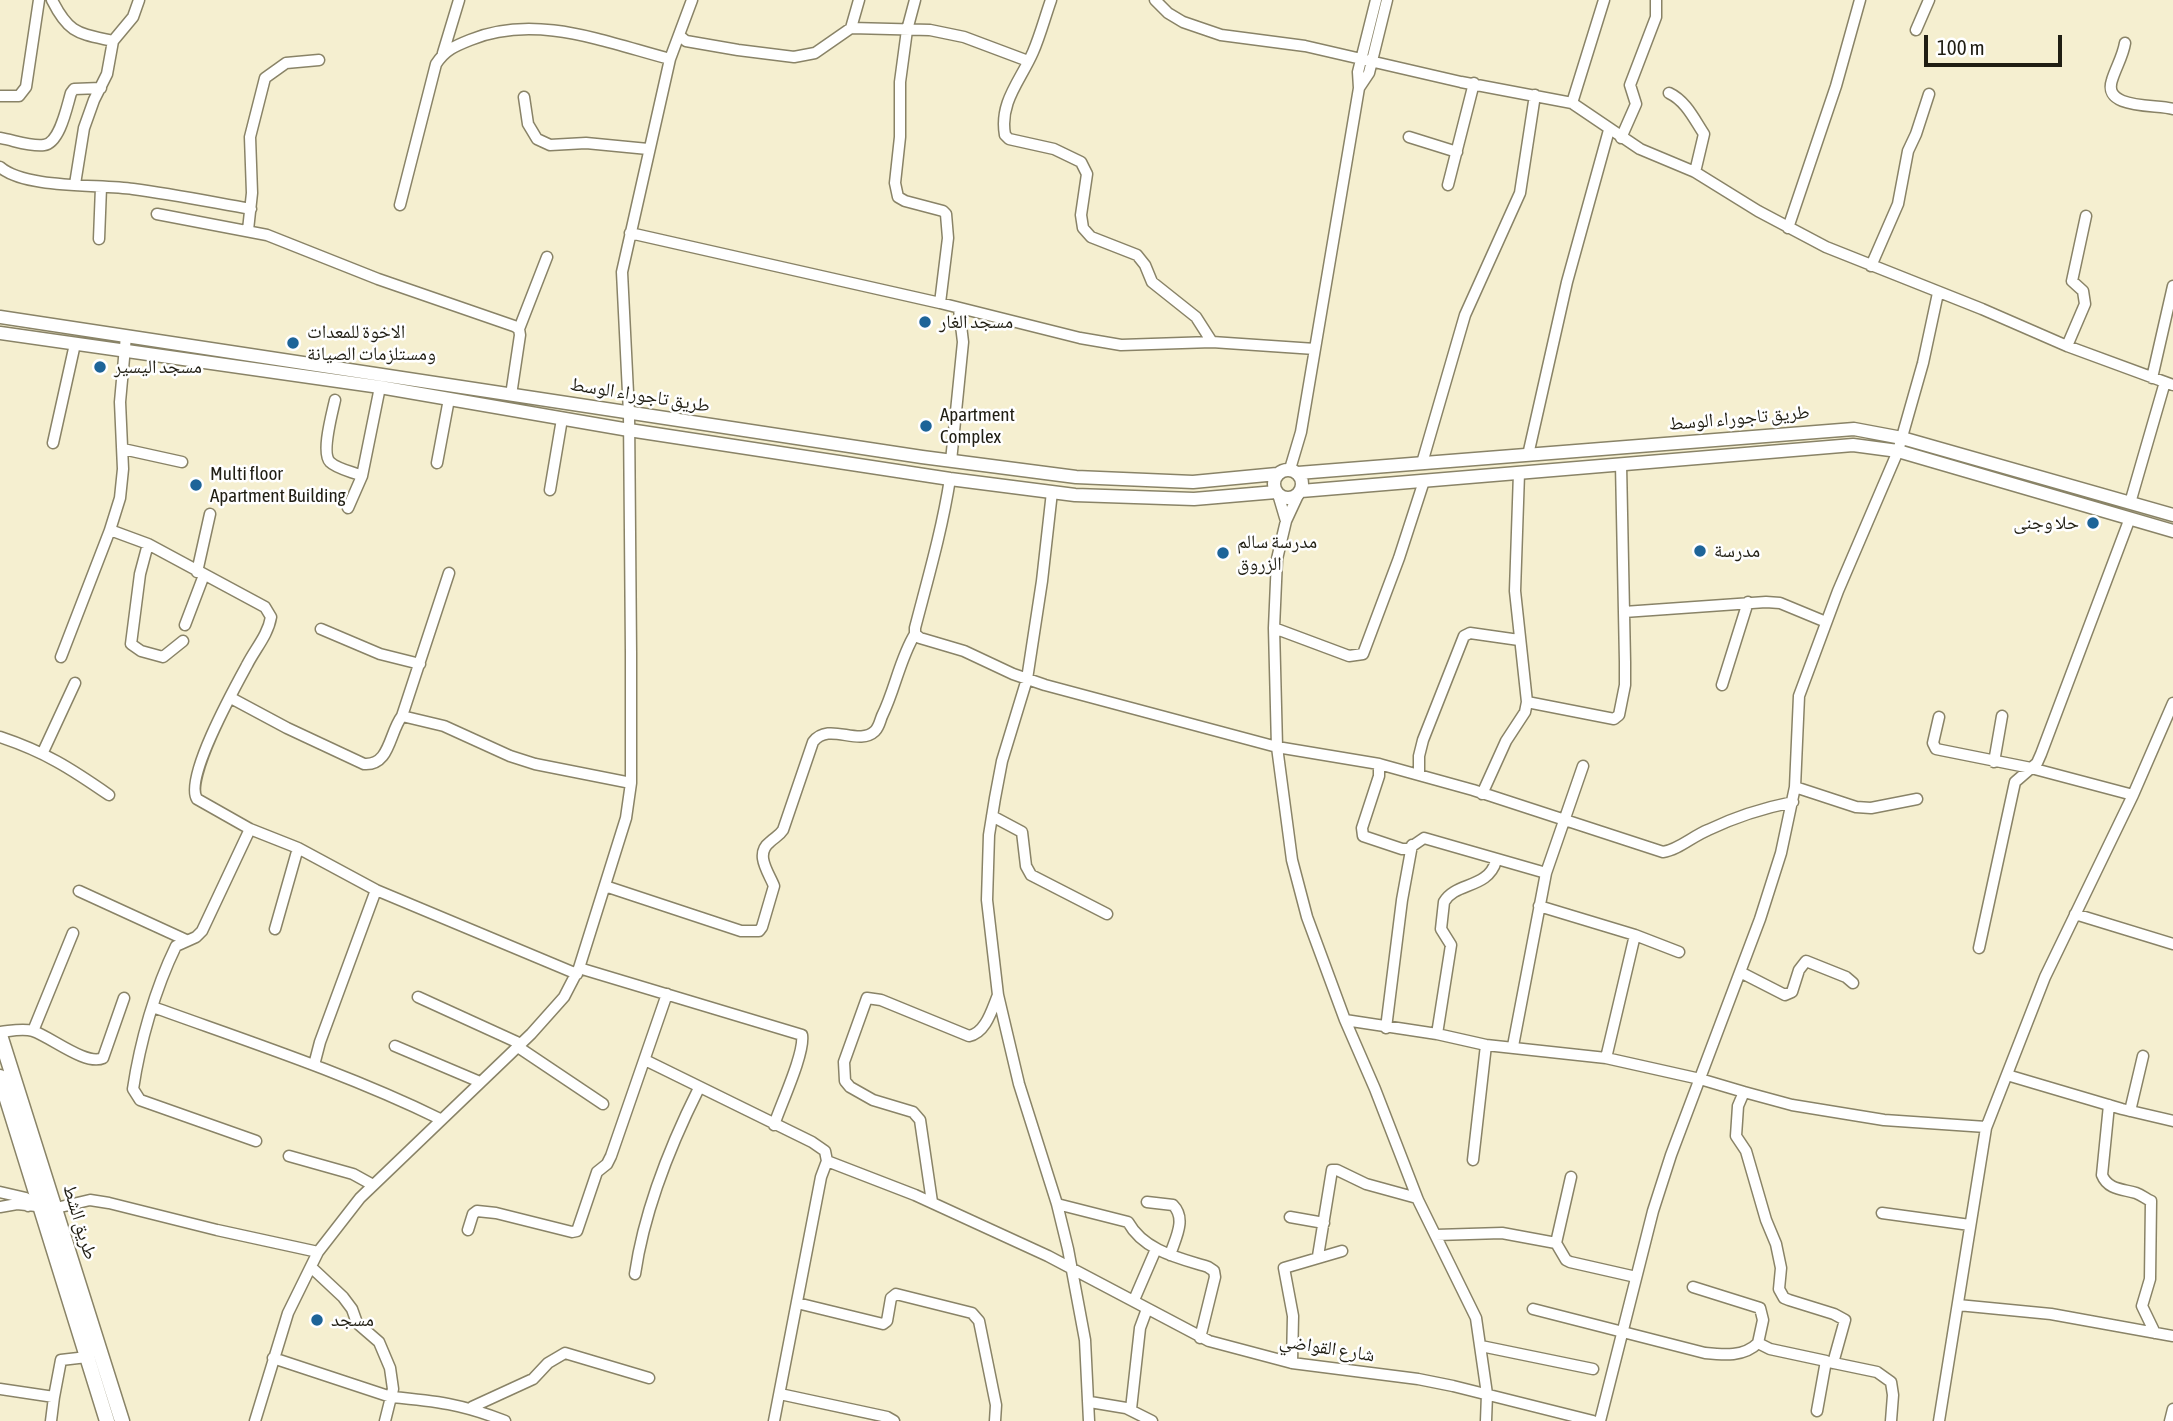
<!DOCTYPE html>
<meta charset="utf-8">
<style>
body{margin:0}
#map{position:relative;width:2173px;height:1421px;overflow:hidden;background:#f5efd0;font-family:"Asap Condensed",sans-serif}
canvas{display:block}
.scale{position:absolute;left:1924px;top:35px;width:138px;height:32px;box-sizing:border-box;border:4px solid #201e13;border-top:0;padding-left:9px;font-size:21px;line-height:24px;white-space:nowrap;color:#201e13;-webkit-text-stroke:5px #fff;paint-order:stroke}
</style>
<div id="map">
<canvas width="2173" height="1421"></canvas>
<div class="scale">100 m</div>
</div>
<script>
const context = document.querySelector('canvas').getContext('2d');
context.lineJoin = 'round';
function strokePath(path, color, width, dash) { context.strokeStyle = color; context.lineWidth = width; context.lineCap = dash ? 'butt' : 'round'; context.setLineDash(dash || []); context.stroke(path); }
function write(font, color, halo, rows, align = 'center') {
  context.font = font + ' "Asap Condensed","Noto Naskh Arabic",sans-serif'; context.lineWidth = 5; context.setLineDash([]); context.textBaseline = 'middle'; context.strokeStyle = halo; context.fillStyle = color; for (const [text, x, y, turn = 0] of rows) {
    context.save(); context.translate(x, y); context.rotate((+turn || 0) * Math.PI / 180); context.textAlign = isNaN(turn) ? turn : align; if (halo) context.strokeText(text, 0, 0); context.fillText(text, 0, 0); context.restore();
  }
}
const minor = new Path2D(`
 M52 0C69 34 78 33 113 41
 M915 0 907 30 900 82V137L895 183 898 197 905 201 943 211 946 214 948 238 940 303
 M1051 0C1045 17 1040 36 1033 52 1021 80 999 102 1005 135L1009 139 1054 149 1081 162 1087 174 1081 215 1083 228 1091 237 1137 255 1145 265 1152 282 1196 317 1212 342
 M1155 0 1168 13 1183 22 1221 35 1305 46 1461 82 1572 103 1640 149 1695 172 1758 211 1826 247 1982 309 2067 346 2173 385
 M851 28 859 0
 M1916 30 1929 0
 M680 36 686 41 738 50 794 57 815 53 851 28 930 30 964 37 1028 61
 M2125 43C2123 56 2116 67 2112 80 2102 110 2157 104 2173 109
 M443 53 459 0
 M1359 88 1369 73 1387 0
 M1669 93C1686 101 1694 119 1704 134L1695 172
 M0 96H19L26 87 39 0
 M524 97 528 124 537 139 550 145 586 143 648 149
 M1572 103 1604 0
 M1409 137 1457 152
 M0 138C13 140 31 147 44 145 60 143 67 106 71 93L74 89 101 88
 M1621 138 1636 104 1630 85 1656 17V0
 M0 167C25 189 99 184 133 189 172 194 211 202 251 209
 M75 184 84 128 94 100 107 74 113 41 133 17 139 0
 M1448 185 1474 83
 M400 205 436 64C445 50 455 46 470 40 535 13 605 42 670 59
 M157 214 267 235 378 279 514 326 519 329 520 335 511 395
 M1788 228 1836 86 1860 0
 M248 230 252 193 250 137 265 78 286 63 319 60
 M630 233 940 303 1080 338 1121 345 1212 342 1315 349
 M99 239 101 187
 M1871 266 1898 204 1908 151 1916 134 1929 94
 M519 329 547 257
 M126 336 120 402 123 469 120 498 110 530 148 544 265 607 271 617C268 635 255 649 247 665 235 687 184 779 197 799L250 829 298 848 376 890 577 974
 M2067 346 2085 304 2083 291 2072 281 2086 216
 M2152 378 2173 286
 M335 400C332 414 321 453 330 462 337 469 353 472 362 476L380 387
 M53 443 75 344
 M123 449 182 462
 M1528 455 1567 282 1609 130
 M951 461 963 342 959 309
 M437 463 449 399
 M1422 463 1465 315 1520 193 1535 95
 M1290 469 1301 432 1359 88 1358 72 1376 0
 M950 479C942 530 928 578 915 628V634L920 638 964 651 1013 674 1045 685 1277 747 1379 764V776L1362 828 1363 836 1402 849H1408L1424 838 1546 873
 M550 490 562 419
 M1052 492 1042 581 1027 679 1002 761 995 798 989 835 987 900 998 995 1006 1029 1019 1084 1057 1204 1068 1249 1085 1340 1089 1421
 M1299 493 1286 521 1277 559 1274 628 1277 747 1292 860 1307 917 1345 1020 1375 1089 1418 1200 1476 1318 1487 1394 1486 1421
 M1278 494 1286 521
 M2130 503 2165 382
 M348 508 362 476
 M148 544 140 574 131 644 141 651 163 657 183 641
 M197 572 210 514
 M1624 612 1766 602 1780 603 1826 622
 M185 625 204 575
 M1274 628 1349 656 1363 654 1399 558 1424 481
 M321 629 380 654 420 664
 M61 657 110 530
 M1722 685 1748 602
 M231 698 287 728 364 764C390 766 389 733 402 716L444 726 510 756 535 764 631 783
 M1527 702 1614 719 1619 715 1625 685V662L1621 464
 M402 716 449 573
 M1939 717 1933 743 1936 749 2031 768 2133 795
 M0 737C45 752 70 768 109 795
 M43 752 75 683
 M1994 762 2002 716
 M1379 764 1473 790 1663 852C1678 850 1693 836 1708 830 1735 817 1763 808 1793 802
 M1419 775V756L1423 740 1464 636 1470 633 1519 640
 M1795 787 1856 807 1871 808 1917 799
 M1482 794 1506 741 1525 712 1527 702 1515 591 1519 473
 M992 816 1022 832 1026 866 1031 875 1107 914
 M250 829 202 931 196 937 176 946C155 989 140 1042 133 1089L140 1100 256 1141
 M605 886 741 931H759L762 927 774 886C769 873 754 854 770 842 775 837 779 836 783 830L813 742C829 721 858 747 875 731 879 727 880 721 882 716 895 690 900 658 915 634
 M79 891 186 940
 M1539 906 1635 935 1679 952
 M2075 914 2173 944
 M275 929 298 848
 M1979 948 2015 782 2037 763 2041 754 2130 518
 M579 968 802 1035C805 1053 781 1104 774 1125
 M1740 972 1785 995 1792 992 1799 970 1806 961 1846 977 1853 983
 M418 997 521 1044
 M153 1007C250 1042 348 1074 440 1119
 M1345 1020 1437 1034 1486 1045 1606 1058 1700 1079 1744 1092 1738 1106 1736 1136 1746 1151 1766 1220 1776 1244 1781 1268 1779 1289 1784 1298 1789 1300 1834 1314 1845 1320 1833 1363
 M1386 1028 1402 900 1412 845
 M33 1031 73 933
 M0 1032C11 1031 22 1028 33 1031 51 1037 86 1066 103 1058L124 998
 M1437 1034 1451 945 1441 929 1444 902C1455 882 1488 889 1496 861
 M395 1046 480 1082
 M1513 1046 1546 873 1583 766
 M518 1047 603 1104
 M1606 1058 1635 935
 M645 1060 812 1142 825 1151 827 1161 915 1195 1048 1256 1209 1341 1292 1363 1418 1379 1453 1386 1593 1421
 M314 1065 320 1042 376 890
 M2007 1075 2122 1109 2173 1121
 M1744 1092 1792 1105 1884 1120 1986 1127
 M2109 1105 2102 1175C2108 1190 2123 1189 2136 1193 2142 1195 2146 1199 2151 1201L2150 1279 2142 1306 2155 1333
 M2130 1111 2143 1056
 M289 1156 353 1174 373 1185
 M1473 1160 1486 1045
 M0 1192 26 1198 28 1206
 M932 1202 920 1120 913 1112 873 1100 850 1087 845 1081 844 1062 867 998 881 1000 969 1036C986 1033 992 1009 998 995
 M1147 1202 1173 1205C1187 1219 1175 1239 1170 1255
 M1057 1204 1128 1222C1144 1251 1179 1258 1208 1267L1214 1271 1215 1277 1200 1338
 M0 1207 17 1204 56 1208 90 1200 109 1203 217 1230 318 1252
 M1882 1213 1970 1225
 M1290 1217 1324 1223
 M468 1230 473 1214 477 1211 496 1213 572 1232 577 1231 597 1172 607 1164 611 1156 667 994
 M1436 1235 1502 1233 1556 1243 1566 1260 1570 1262 1636 1277
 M1556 1243 1571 1177
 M1318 1256 1332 1170H1337L1366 1184 1417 1198
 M311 1267 343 1297 352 1309 357 1323 379 1342 390 1368 393 1389 391 1397C436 1401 462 1404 505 1421
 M635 1274C644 1212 671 1144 699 1088
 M1134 1300 1156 1249
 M797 1303 883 1324 887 1321 891 1298 896 1294 972 1313 979 1321 996 1405 995 1421
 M1958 1305 2051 1314 2173 1336
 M1533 1309 1705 1353C1724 1355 1744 1357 1758 1343L1763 1320 1760 1308 1693 1287
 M1758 1343 1770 1349 1826 1361 1817 1411
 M1481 1346 1593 1369
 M273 1358 391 1397 385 1421
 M1829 1362 1877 1372 1891 1382 1893 1395 1891 1421
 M1292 1363 1293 1316 1284 1268 1342 1251
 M0 1389 54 1397 61 1360 87 1357
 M780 1394 887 1417 894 1421
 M1090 1402 1126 1408 1152 1421
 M472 1407 533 1379 548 1363 565 1353 649 1378
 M1131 1409 1140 1328 1147 1309
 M51 1421 54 1397
 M255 1421 288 1313 318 1252 360 1198 531 1034 564 997 579 968 626 818 631 783V653L629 413 622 272 670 59 692 0
 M774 1421 821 1177 827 1161
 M1600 1421 1653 1211 1671 1155 1760 919 1781 853 1795 787 1799 696 1838 591 1898 451 1923 363 1938 293
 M1939 1421 1986 1128 2045 977 2133 795 2173 703
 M2170 1421 2173 1409`);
const major = new Path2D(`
 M0 317 922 457 1076 477 1193 482 1277 474
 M0 333 380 387 629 430 950 479 1075 495 1194 499 1276 492
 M1274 484a14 14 0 1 1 28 0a14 14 0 1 1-28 0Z
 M1298 473 1854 429 1902 438 2173 515
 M1301 491 1853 445 1898 451 2173 531`);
const highway = new Path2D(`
 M0 1035 122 1421
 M0 1077 107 1421`);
strokePath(minor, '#898367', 13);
strokePath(major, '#898367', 15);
strokePath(highway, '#898367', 17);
strokePath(minor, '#fff', 10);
strokePath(major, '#fff', 12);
strokePath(highway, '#fff', 14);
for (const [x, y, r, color] of [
 [925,322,7,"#1d6498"],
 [293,343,7,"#1d6498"],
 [100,367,7,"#1d6498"],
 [926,426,7,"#1d6498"],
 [196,485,7,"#1d6498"],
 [2093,523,7,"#1d6498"],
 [1700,551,7,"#1d6498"],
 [1223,553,7,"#1d6498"],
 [317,1320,7,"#1d6498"]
]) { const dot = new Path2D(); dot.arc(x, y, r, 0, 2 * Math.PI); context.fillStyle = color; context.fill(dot); strokePath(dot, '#fff', 2.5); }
write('19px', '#201e13', '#fff', [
 ["مسجد الغار",939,322],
 ["الاخوة للمعدات",307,332],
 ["ومستلزمات الصيانة",307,354],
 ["مسجد اليسير",114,367],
 ["Apartment",940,415],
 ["Complex",940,437],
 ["Multi floor",210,474],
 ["Apartment Building",210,496],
 ["حلا وجنى",2079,523,"right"],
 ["مدرسة سالم",1237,542],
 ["الزروق",1237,564],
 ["مدرسة",1714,551],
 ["مسجد",331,1320]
], 'left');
write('19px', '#201e13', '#fff', [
 ["طريق تاجوراء الوسط",640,395,9],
 ["طريق تاجوراء الوسط",1739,418,-5],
 ["طريق الشط",80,1222,73],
 ["شارع القواضي",1327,1348,9]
]);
</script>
